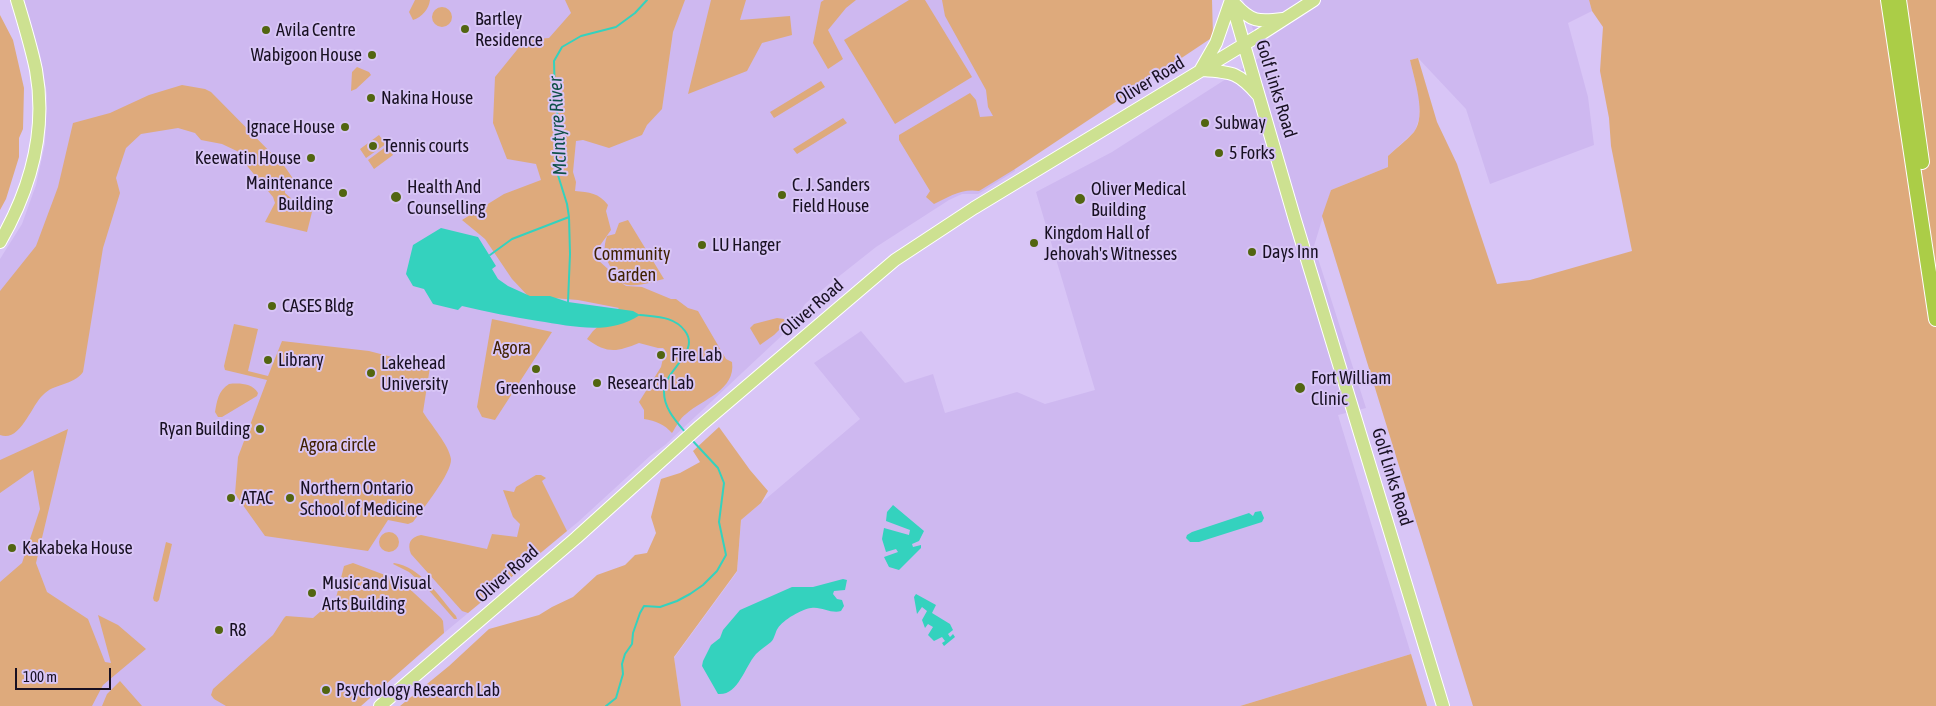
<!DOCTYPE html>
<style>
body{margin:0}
#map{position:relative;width:1936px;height:706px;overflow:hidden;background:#d8c5f6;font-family:"Asap Condensed",sans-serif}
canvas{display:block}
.scale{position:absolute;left:15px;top:668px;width:96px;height:22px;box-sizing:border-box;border:2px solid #181022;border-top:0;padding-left:6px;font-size:15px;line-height:18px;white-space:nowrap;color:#181022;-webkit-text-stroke:4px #d8c5f6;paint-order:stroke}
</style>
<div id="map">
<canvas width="1936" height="706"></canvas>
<div class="scale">100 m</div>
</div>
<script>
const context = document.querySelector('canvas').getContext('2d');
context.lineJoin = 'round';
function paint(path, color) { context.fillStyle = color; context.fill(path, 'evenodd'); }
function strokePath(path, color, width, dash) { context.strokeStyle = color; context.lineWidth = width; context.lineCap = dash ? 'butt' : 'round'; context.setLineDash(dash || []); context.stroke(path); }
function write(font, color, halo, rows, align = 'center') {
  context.font = font + ' "Asap Condensed",sans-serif'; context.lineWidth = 4; context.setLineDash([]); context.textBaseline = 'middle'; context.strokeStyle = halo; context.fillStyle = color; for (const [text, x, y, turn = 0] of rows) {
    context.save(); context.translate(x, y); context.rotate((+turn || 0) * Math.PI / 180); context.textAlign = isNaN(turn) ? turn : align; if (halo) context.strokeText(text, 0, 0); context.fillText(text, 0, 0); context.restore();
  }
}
paint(new Path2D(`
 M23 0H985L1015 171 978 194H962L949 200 876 247 828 285 805 304 790 328 665 445 650 456 578 522 444 633 360 706H0V259L22 224 36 185 45 144 47 95 40 54Z
 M1243 0H1589L1592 11 1568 23 1588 97 1594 145 1490 184 1466 109 1418 58 1410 60 1420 101 1419 119 1415 131 1388 156V167L1331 190 1314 246 1366 408 1338 415 1411 654 1240 706H681L674 658 737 572 741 520 860 419 814 363 861 331 905 383 933 374 945 413 1017 392 1045 404 1095 390 1036 192 1112 152 1262 56Z`), '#ceb8f0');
paint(new Path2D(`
 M415 0H430C429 9 422 17 413 20L409 12Z
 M565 0H685L673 32 662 109 647 125 642 135 609 148 583 140 576 141 573 172 576 182 575 191C589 192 599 193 608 205L606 211 611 230 596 251 598 260 609 270 613 277 626 286 642 287 671 299H676L688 308 698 311 726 359 732 362C736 390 703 399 686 414 680 418 676 427 672 433 664 424 656 421 644 419V410L639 402 661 367 665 350 663 348H658L639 343C617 352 607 354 587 339L593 331 619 308 578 300 528 296 512 279 485 239 462 220 504 194 541 180 536 164 507 159 493 123 495 77 525 40 549 38 571 13Z
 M711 0H746L740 20 790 16 792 35 762 43 747 71 688 94Z
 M824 0H856L846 8 828 30 843 59 828 69 813 43 821 2Z
 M909 0H925L972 77 895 124 844 40Z
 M942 0H1212L1213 37 1015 169 979 191C962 188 948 197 934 204L926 197 930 191 899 140V135L970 93 976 100 980 117 993 116 988 107 986 90 945 16Z
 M1589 0H1936V706H1473L1322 216 1331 190 1388 167V156C1396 148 1406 141 1414 132 1427 115 1414 79 1410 60L1418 58 1437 122 1457 164 1497 284 1530 280 1632 251 1611 146 1609 118 1600 71 1603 27 1592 11Z
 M432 17a10 10 0 1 1 20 0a10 10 0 1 1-20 0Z
 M0 15 13 40 24 88 23 129 19 138V157L6 199 0 210Z
 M357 67 369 72 371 75 356 89 351 91 352 72Z
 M821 81 825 87 774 118 770 112Z
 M182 85 205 89 211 92 285 167 294 180 291 186 285 188V193L292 199 313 208 307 232 265 222 275 203 273 197 248 167 241 153 222 144 201 140 195 133 178 128 141 134 126 148 116 178 120 193 103 248 83 372C73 386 54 383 43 395 31 406 20 443 0 435V291L36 246 58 187 73 123 110 113 149 95Z
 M843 118 847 123 797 154 793 149Z
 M379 135 386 144 366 158 360 149Z
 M387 146 393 155 374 169 368 160Z
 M628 220 664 279C651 282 629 291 618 280 615 277 613 270 610 266 604 256 603 248 607 236L615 234 619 223Z
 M777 318 784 319 785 324 774 335 760 345 750 328 754 324Z
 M492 319 552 332 495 420 482 417 477 407Z
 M234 324 258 329 248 371 268 376 282 341 369 351 430 367 423 412C431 425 449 445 451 459 452 473 422 510 413 522L408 524 388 520 368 551 265 536 235 494 238 457 267 380 225 370 224 366Z
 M229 384C239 383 252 383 258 393L257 396 222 417H218L215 412C217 401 218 391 229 384Z
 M719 427 750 470 768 491 761 503 741 520 737 571 674 657 681 706H400L449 666 489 629 539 615 552 607 573 597 597 575 625 565 635 555 647 553 656 533 651 517 661 479 680 473 700 462 693 451Z
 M68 429 36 563 47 592 88 619 105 662 111 663 98 615 118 625 146 649 103 685 92 706H0V582L22 563 40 509 33 470 0 493V460Z
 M536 475H541L546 478 542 481 567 531 468 613 462 611 411 554C407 544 410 537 421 535L487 549 492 534 517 537 520 524 513 517 503 490 514 492 516 487Z
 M379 542a10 10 0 1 1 20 0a10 10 0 1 1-20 0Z
 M166 542 172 544 159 600 157 602 154 601 153 598Z
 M353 563 401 581 441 618 443 621 444 633 361 706H226L214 699 211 695 213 689 273 635 284 618 286 616 313 618 336 598 344 566Z
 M394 563C420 566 440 598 456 616L457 619H454L426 587 409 572 393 564Z
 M1411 654 1427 706H1240Z
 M120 681 142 706H102L107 694Z`), '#deaa7c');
paint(new Path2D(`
 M441 228 478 237 496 266 492 269 498 279 508 286 530 296H550L568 302 633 311 640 315C609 336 572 326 538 321 512 317 487 312 462 306L458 310 433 304 424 289 413 286 406 274 413 245Z
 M893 505 924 531 919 541 912 544 913 547 921 545V548L899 570 889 567 884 557 898 552 896 549 886 552 882 539 884 528 909 535 910 530 886 521 887 512Z
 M1261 511 1264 518 1262 522 1199 542H1190L1186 538 1187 535 1192 532 1249 513 1253 516 1255 512Z
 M843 579 847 580 845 590 834 591 833 594 837 599 842 600 844 606 841 611C831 614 821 606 811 608 802 609 783 620 778 628 775 632 775 638 771 642 766 646 760 650 756 654 744 668 738 696 718 694L702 666 703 661 711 645 720 638 723 630 740 610 792 587H813Z
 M916 594 936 605 932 613 950 624 953 630 948 634 950 637 953 634 955 637 944 646 942 643 945 641 942 637 934 641 928 635 933 627 928 624 925 628 922 620 927 611 922 607 917 614 914 597Z`), '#34d2be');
strokePath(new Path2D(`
 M490 255 512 239 569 217 567 204 557 172 559 124 555 100 554 61 562 47 581 36 616 27 635 13 647 0
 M568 302 570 254 569 217
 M640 315C656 317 674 316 685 331 701 352 664 370 664 392 664 408 675 420 685 432
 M606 706 616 698 623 674 622 664 625 654 632 644 633 633 640 613 644 606 660 607 677 601 690 594 703 585 717 571 726 555 719 522 724 483 718 468 691 439`), '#34d2be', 2);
const major = new Path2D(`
 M1231 0 1295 220 1443 706
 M1234 3C1251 22 1258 22 1283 19
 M1203 70C1233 72 1239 73 1258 95
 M1200 71 1216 43 1231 0
 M0 242C30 190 47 131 36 70 31 46 24 23 17 0
 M380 706 576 538 700 426 895 260 974 208 1258 36 1314 0`);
const highway = new Path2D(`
 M1888 0 1936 319
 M1899 0 1922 162`);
strokePath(major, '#fff', 14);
strokePath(highway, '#fff', 16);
strokePath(major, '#cde191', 12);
strokePath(highway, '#abcd47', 14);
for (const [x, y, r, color] of [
 [465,29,5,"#526510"],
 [266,30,5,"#526510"],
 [372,55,5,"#526510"],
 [371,98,5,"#526510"],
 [1205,123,5,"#526510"],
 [345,127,5,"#526510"],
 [373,146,5,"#526510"],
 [1219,153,5,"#526510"],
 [311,158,5,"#526510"],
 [343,193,5,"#526510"],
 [782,195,5,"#526510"],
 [396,197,6,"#526510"],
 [1080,199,6,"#526510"],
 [1034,243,5,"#526510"],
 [702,245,5,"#526510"],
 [1252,252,5,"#526510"],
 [272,306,5,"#526510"],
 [661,355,5,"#526510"],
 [268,360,5,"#526510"],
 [536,369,5,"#526510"],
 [371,373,5,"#526510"],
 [597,383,5,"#526510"],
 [1300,388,6,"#526510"],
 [260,429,5,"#526510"],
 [231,498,5,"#526510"],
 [290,498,5,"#526510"],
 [12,548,5,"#526510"],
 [312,593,5,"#526510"],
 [219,630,5,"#526510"],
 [326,690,5,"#526510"]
]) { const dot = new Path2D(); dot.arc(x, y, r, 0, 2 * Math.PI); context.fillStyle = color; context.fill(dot); strokePath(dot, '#d8c5f6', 2); }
write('18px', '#181022', '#d8c5f6', [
 ["Bartley",475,19],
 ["Residence",475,40],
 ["Avila Centre",276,30],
 ["Wabigoon House",362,55,"right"],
 ["Nakina House",381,98],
 ["Subway",1215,123],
 ["Ignace House",335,127,"right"],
 ["Tennis courts",383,146],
 ["5 Forks",1229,153],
 ["Keewatin House",301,158,"right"],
 ["Maintenance",333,183,"right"],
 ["Building",333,204,"right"],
 ["C. J. Sanders",792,185],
 ["Field House",792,206],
 ["Health And",407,187],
 ["Counselling",407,208],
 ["Oliver Medical",1091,189],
 ["Building",1091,210],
 ["Kingdom Hall of",1044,233],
 ["Jehovah's Witnesses",1044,254],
 ["LU Hanger",712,245],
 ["Days Inn",1262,252],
 ["CASES Bldg",282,306],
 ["Fire Lab",671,355],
 ["Library",278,360],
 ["Lakehead",381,363],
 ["University",381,384],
 ["Fort William",1311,378],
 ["Clinic",1311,399],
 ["Research Lab",607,383],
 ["Greenhouse",536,388,"center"],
 ["Ryan Building",250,429,"right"],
 ["Northern Ontario",300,488],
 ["School of Medicine",300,509],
 ["ATAC",241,498],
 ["Kakabeka House",22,548],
 ["Music and Visual",322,583],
 ["Arts Building",322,604],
 ["R8",229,630],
 ["Psychology Research Lab",336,690]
], 'left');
write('18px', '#181022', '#d8c5f6', [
 ["Oliver Road",1150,81,-31],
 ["Golf Links Road",1276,89,73],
 ["Oliver Road",812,308,-41],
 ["Golf Links Road",1392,477,73],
 ["Oliver Road",507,574,-41]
]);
write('18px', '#402101', '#d8c5f6', [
 ["Community",632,254],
 ["Garden",632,275],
 ["Agora",512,348],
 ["Agora circle",338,445]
]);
write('italic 19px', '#0f5048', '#d8c5f6', [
 ["McIntyre River",558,126,-93]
]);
</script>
